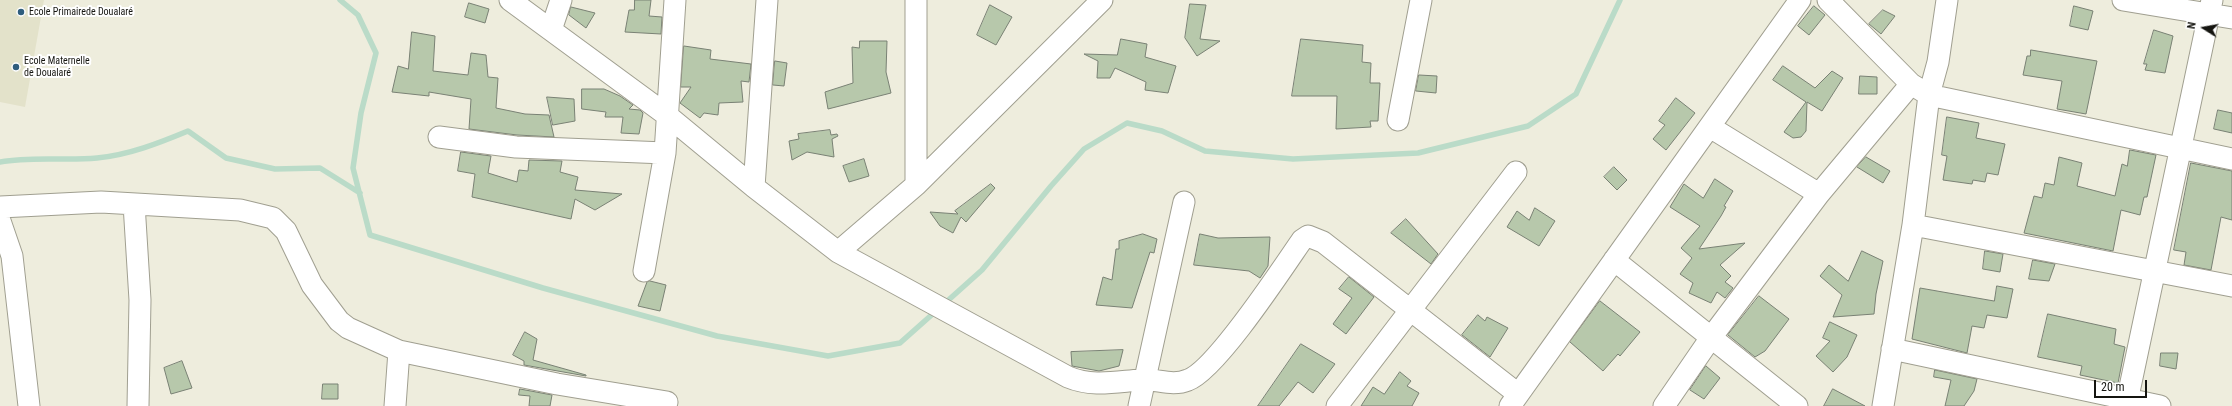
<!DOCTYPE html>
<meta charset="utf-8">
<style>
body{margin:0}
#map{position:relative;width:2232px;height:406px;overflow:hidden;background:#eeeddd;font-family:"Roboto Condensed",sans-serif}
canvas{display:block}
.north{position:absolute;left:2184px;top:8px;width:40px;height:40px;-webkit-text-stroke:3px #fff;paint-order:stroke;rotate:281deg;font-size:11px;font-weight:700;line-height:16px;text-align:center;color:#151510}
.north::after{content:'';display:block;margin:auto;width:14px;height:18px;background:#151510;clip-path:polygon(50% 0,100% 100%,50% 72%,0 100%)}
.scale{position:absolute;left:2094px;top:380px;width:53px;height:18px;box-sizing:border-box;border:2px solid #151510;border-top:0;padding-left:5px;font-size:12px;line-height:14px;white-space:nowrap;color:#151510;-webkit-text-stroke:3px #fff;paint-order:stroke}
</style>
<div id="map">
<canvas width="2232" height="406"></canvas>
<div class="north">N</div>
<div class="scale">20 m</div>
</div>
<script>
const context = document.querySelector('canvas').getContext('2d');
context.lineJoin = 'round';
function paint(path, color) { context.fillStyle = color; context.fill(path, 'evenodd'); }
function strokePath(path, color, width, dash) { context.strokeStyle = color; context.lineWidth = width; context.lineCap = dash ? 'butt' : 'round'; context.setLineDash(dash || []); context.stroke(path); }
function write(font, color, halo, rows, align = 'center') {
  context.font = font + ' "Roboto Condensed",sans-serif'; context.lineWidth = 4; context.setLineDash([]); context.textBaseline = 'middle'; context.strokeStyle = halo; context.fillStyle = color; for (const [text, x, y, turn = 0] of rows) {
    context.save(); context.translate(x, y); context.rotate((+turn || 0) * Math.PI / 180); context.textAlign = isNaN(turn) ? turn : align; if (halo) context.strokeText(text, 0, 0); context.fillText(text, 0, 0); context.restore();
  }
}
paint(new Path2D(`
 M0 0H44L25 107 0 102Z`), '#e3e2ca');
strokePath(new Path2D(`
 M340 0 358 15 376 53 361 113 353 168 370 235 543 288 717 336 828 356 900 343 936 311
 M0 162C32 156 65 161 97 158 129 155 159 143 188 131L226 158 275 169 320 168 360 193
 M944 304 982 270 1051 186 1084 149 1127 123 1162 131 1205 151 1293 159 1418 153 1528 126 1576 94 1620 0`), '#badbc8', 5.5);
const building = new Path2D(`
 M635 0H651L649 16 662 17 661 34 625 32 629 10H634Z
 M469 3 489 9 485 23 465 17Z
 M1190 4 1206 5 1200 39 1220 41 1197 56 1185 38Z
 M990 5 1012 17 996 45 977 35Z
 M1814 6 1825 15 1809 35 1798 26Z
 M2074 6 2093 11 2088 30 2070 26Z
 M571 7 595 13 586 28 569 15Z
 M1883 10 1895 16 1881 34 1869 24Z
 M2154 30 2173 36 2165 73 2145 70 2147 64H2144Z
 M412 32 435 36 433 71 468 75 471 53 486 55 488 77 498 78 496 108 525 114 549 115 554 137 517 135 469 129 471 99 429 92V96L392 92 398 66 408 69Z
 M1121 39 1147 44 1145 57 1176 66 1168 93 1145 90 1146 82 1115 68 1110 78H1097L1098 61 1084 54 1117 55Z
 M1301 39 1363 45 1362 62 1371 63 1370 83H1380L1378 121H1370L1371 127 1336 129 1337 96H1292Z
 M860 41H887L886 72 891 93 828 109 825 92 853 83 852 47 859 48Z
 M684 46 711 50 710 59 751 64 749 82 741 81 743 102 719 103 718 115 704 113 700 118 680 103 691 87H681Z
 M2031 50 2097 61 2086 114 2057 109 2062 81 2023 75 2027 56H2030Z
 M775 61 787 63 784 86 773 85Z
 M1783 66 1815 88 1832 71 1843 78 1822 111 1807 102 1806 131 1801 137 1793 138 1784 132 1806 102 1773 80Z
 M1419 75 1437 76 1436 93 1416 91Z
 M1860 76 1877 77V94H1859Z
 M582 89H604L620 96 633 105 629 109 640 110 643 113 639 134 621 133 623 117H605L606 112 582 109Z
 M547 97 574 99 575 121 553 125Z
 M1676 98 1695 113 1666 150 1653 139 1665 125 1659 121Z
 M2218 110 2232 113V133L2214 129Z
 M1947 117 1979 123 1976 138 2005 144 1998 175 1987 173 1985 182 1973 180 1972 184 1943 180 1947 156 1942 155Z
 M830 130 831 135 837 134 838 136 832 139 834 157 807 152 792 160 789 141 799 139 798 134Z
 M2130 150 2156 155 2147 197H2144L2140 215 2121 210 2113 251 2024 233 2034 196 2042 198 2045 183 2054 185 2059 157 2082 163 2077 186 2115 196 2122 164 2127 166Z
 M461 152 491 156 488 173 517 182 519 170 528 171 529 160 562 161 560 172 578 177 575 190 622 194 595 210 575 199 571 219 472 197 475 174 458 171Z
 M1866 157 1890 171 1883 183 1857 167Z
 M864 159 869 176 849 182 843 166Z
 M2191 163 2232 171V220L2221 217 2211 270 2184 265 2186 252 2174 250Z
 M1614 167 1627 180 1617 190 1604 177Z
 M1715 179 1733 191 1724 206 1726 207 1721 216 1699 249 1745 243 1720 265 1731 276 1725 282 1733 288 1725 298 1717 292 1711 303 1689 293 1693 283 1680 274 1692 258 1681 248 1700 226 1670 207 1684 184 1703 198Z
 M991 184 995 188 966 222 961 217 953 233 940 226 930 212 958 214 955 211Z
 M1535 208 1555 221 1539 246 1507 227 1517 211 1529 220Z
 M1406 219 1438 254 1431 264 1391 233Z
 M1143 234 1157 239 1154 253 1150 252 1132 308 1096 305 1103 277 1112 280 1116 249H1119V241Z
 M1200 234 1218 238 1270 237 1268 266 1260 278 1249 271 1194 265Z
 M1862 251 1883 261 1876 294 1874 314 1833 317 1842 295 1820 276 1829 265 1848 281Z
 M1985 251 2003 254 2000 272 1983 269Z
 M2033 260 2055 264 2049 281 2029 279Z
 M1349 277 1374 297 1346 334 1333 324 1352 298 1339 289Z
 M650 281 666 285 660 311 638 306 647 282Z
 M1997 286 2013 289 2007 318 1987 315 1984 328 1972 326 1967 353 1912 339 1920 288 1994 301Z
 M1759 296 1789 319 1765 351 1755 357 1728 335Z
 M1600 301 1640 332 1620 356 1618 354 1603 371 1570 342Z
 M2048 314 2116 329 2114 344 2125 347 2118 383 2080 375 2082 366 2038 357Z
 M1478 315 1485 321 1487 317 1508 328 1490 357 1462 335Z
 M1830 322 1857 335 1847 357 1833 372 1816 356 1830 341 1823 338Z
 M525 332 537 339 533 360 586 375V376L524 365V361L513 355Z
 M1301 344 1335 364 1313 393 1298 382 1279 406H1258Z
 M1123 350 1119 366 1099 371 1072 366 1071 352Z
 M2161 353H2178L2176 369 2160 366Z
 M182 361 192 388 171 394 164 368Z
 M1706 366 1720 378 1704 399 1690 390Z
 M1935 370 1977 379 1974 391 1964 406H1945L1951 380 1934 377Z
 M1400 372 1411 381 1407 386 1419 393 1412 406H1361L1373 387 1384 394Z
 M323 384H338V399H322Z
 M520 389 552 395 550 406H529L530 396 519 395Z
 M1833 389 1865 406H1824Z`);
paint(building, '#b7c8ab');
strokePath(building, '#798174', 1);
const minor = new Path2D(`
 M510 0 668 116 754 187 838 252 1068 377C1092 387 1114 382 1140 380 1156 378 1171 387 1188 380 1216 370 1282 269 1302 240L1308 236 1323 242 1518 394
 M916 0V185
 M1828 0 1911 84 1929 95 2232 159
 M2123 0 2232 18
 M551 30 561 0
 M1398 120 1421 0
 M1710 127 1819 194
 M439 137 516 147 665 153
 M754 187 767 0
 M134 204 140 300 138 406
 M0 207 101 202 240 210 273 218 286 231 312 285 339 321 348 328 399 351 557 384 667 402
 M0 221 12 256 29 406
 M1913 225 2232 286
 M838 252 916 185 1102 0
 M1614 260 1797 406
 M644 271 665 153 675 0
 M1892 349 2160 406
 M395 406 399 351
 M1139 406 1184 202
 M1337 406 1516 172
 M1510 406 1800 0
 M1664 406 1710 339 1819 194 1911 84
 M1883 406 1913 225 1929 95 1938 62 1947 0
 M2126 406 2212 0`);
strokePath(minor, '#a09f90', 23);
strokePath(minor, '#fff', 21);
for (const [x, y, r, color] of [
 [21,12,4,"#2f5d7d"],
 [16,67,4,"#2f5d7d"]
]) { const dot = new Path2D(); dot.arc(x, y, r, 0, 2 * Math.PI); context.fillStyle = color; context.fill(dot); strokePath(dot, '#fff', 1.5); }
write('10px', '#151510', '#fff', [
 ["Ecole Primairede Doualaré",29,12],
 ["Ecole Maternelle",24,61],
 ["de Doualaré",24,73]
], 'left');
</script>
